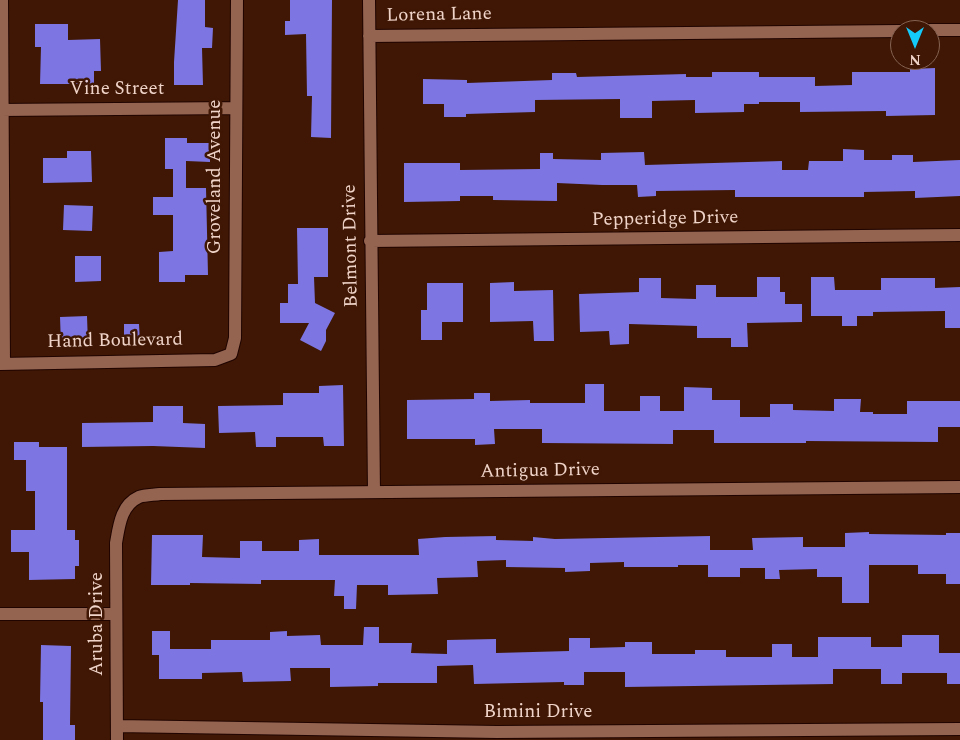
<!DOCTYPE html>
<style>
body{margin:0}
#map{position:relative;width:960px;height:740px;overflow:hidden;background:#3f1704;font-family:Spectral,serif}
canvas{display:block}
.north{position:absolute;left:890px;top:20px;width:50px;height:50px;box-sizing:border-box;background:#3f1704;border:1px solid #866353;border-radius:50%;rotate:180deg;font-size:14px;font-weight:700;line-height:20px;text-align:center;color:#f0d4c9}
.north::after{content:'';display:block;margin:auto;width:18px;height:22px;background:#13cafb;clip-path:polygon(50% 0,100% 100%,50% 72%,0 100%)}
</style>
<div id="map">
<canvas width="960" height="740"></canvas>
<div class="north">N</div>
</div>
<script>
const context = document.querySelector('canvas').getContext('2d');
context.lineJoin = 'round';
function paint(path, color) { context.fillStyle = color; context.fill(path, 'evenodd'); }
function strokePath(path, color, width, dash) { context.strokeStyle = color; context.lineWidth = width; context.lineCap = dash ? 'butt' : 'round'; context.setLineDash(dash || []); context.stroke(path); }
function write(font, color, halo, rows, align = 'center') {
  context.font = font + ' Spectral,serif'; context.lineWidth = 5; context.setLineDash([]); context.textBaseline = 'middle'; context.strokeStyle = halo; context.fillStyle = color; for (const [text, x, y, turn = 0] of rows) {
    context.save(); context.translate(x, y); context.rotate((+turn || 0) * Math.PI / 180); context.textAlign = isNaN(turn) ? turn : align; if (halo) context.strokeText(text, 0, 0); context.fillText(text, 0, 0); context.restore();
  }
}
paint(new Path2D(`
 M178 0H205V27L213 28 212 48H202L203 85H174V62Z
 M290 0H332L331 138 311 137 312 96H307L306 34 285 35V21H290Z
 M35 24H68V40L100 39 101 71H94V84H40L41 47H35Z
 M935 68V115L886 116V111L800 112V102H759V104H744V112L695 113V100L652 101V118H620V99L535 100V112L466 114V117H444V104H423V79L467 80V83L552 80V73H576L577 77 686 74V77H712V72H759V77H815V86L852 85V72H910V69Z
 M165 138H187V143H210V162L186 161V188H206L208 275H185V282H159V252L173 251V215H153V197H173V169H165Z
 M843 149 864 150V160H892V155H913V162L960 160V196L915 198V191L864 192V197H735V190L656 191V196L638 197 637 185H602L557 183V201L493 200V196H460V201L404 202V163H460V170L540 169V153H553V159L601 160V153L644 152 645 165 782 161V170H808L809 161H843Z
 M67 151H91L92 182 43 183V158H67Z
 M64 205 93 206 92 231 63 230Z
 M297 228H328V277H314L315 303 335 313 326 330V341L321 351 300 340 309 323H280V303H288V284H298Z
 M75 256H101V281L75 282Z
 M757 277H780V292H785V304H802V322L747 323 748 347H731V338H697V326L629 324V344L610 345 609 331 580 332 579 294 639 292V278H661V298L696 299V285H716V297H757Z
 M811 277H834L835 290H881V278H935V288L960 287V328H945V311L873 312V316H857V326H842V316H811Z
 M514 282V291L553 290 554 341H534L533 321 490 322V283Z
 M427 283H463V322H442V340H421V310H427Z
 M87 316 88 344 61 345 60 317Z
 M124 324H139L140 343 124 344Z
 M585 384H604V411H640V396H660V411H684V387L712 388V400H740V417H770V404H793V410L834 411V399H861L860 412H873V414H907V401H960V427H938V442L806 441V443H714V430H673V444L542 443V429H494L495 444 475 445V439H407V400L474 399V393H490V401L530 400V403H585Z
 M343 385 344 446H324L323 437H276V447H256L255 432 219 433 218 406 283 405V393H319V386Z
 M153 406H183V423L205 424V448L153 446 82 447V423L153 422Z
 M14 442H39V447H67V530H75V540H79V566H75V579L29 580V552H11V530H35V491H26V460H14Z
 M869 532V534L946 535V533H960V584H946V574H918V565H869V603H842V577H817V569L779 570 780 579H765V568H740V577H708V565H678V567H624V562L590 563V571L565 572V568L506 567V560L477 561 478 577 437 578 438 594 388 595V585H357L356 609H344V596H334L335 580H261V584L190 583V585H151L152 535H203L202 557 240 558V541H262V551H299V540L319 539V555H419L418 539 445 537 496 536V540L533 541V537L555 539 710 536V550H753L752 538 803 537V547H845V533Z
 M364 627H379V643H412L411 653 447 654V640L496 639V653L569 651V638H590V648L625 647V642H652V654H695V650H726V657H772V644H792V657H818V637H871V647H902V635H939V653H960V684H947V673H902V684H881V669H833V684L625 687V672H584V685H564V682L474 684 473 665 437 666V683H378V686L330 687V668H290L291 681 243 682 242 672 202 673V679H159V655H152V631H170V649H211V640H270V632L287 631V636L320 635 321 645H363Z
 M41 645 71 646 70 725H75V740H43V702H40Z`), '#7c75e2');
const minor = new Path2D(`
 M2 0 4 363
 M369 0 374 492
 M930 30H960
 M369 36 900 31
 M0 110 235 108
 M370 241 960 235
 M0 364 215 360 231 354 235 338 237 0
 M0 614H116
 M117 726 497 732 960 729
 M117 740 116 543C119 526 121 505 139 497 145 495 154 495 160 494L960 487`);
strokePath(minor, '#200400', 14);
strokePath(minor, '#946450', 12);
write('19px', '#f0d4c9', '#3f1704', [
 ["Lorena Lane",439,16,-1],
 ["Vine Street",117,90],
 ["Groveland Avenue",216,177,-90],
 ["Pepperidge Drive",665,220,-1],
 ["Belmont Drive",352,246,-91],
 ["Hand Boulevard",115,342,-1],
 ["Antigua Drive",540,472,-1],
 ["Aruba Drive",98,624,-90],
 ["Bimini Drive",538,713]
]);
</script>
